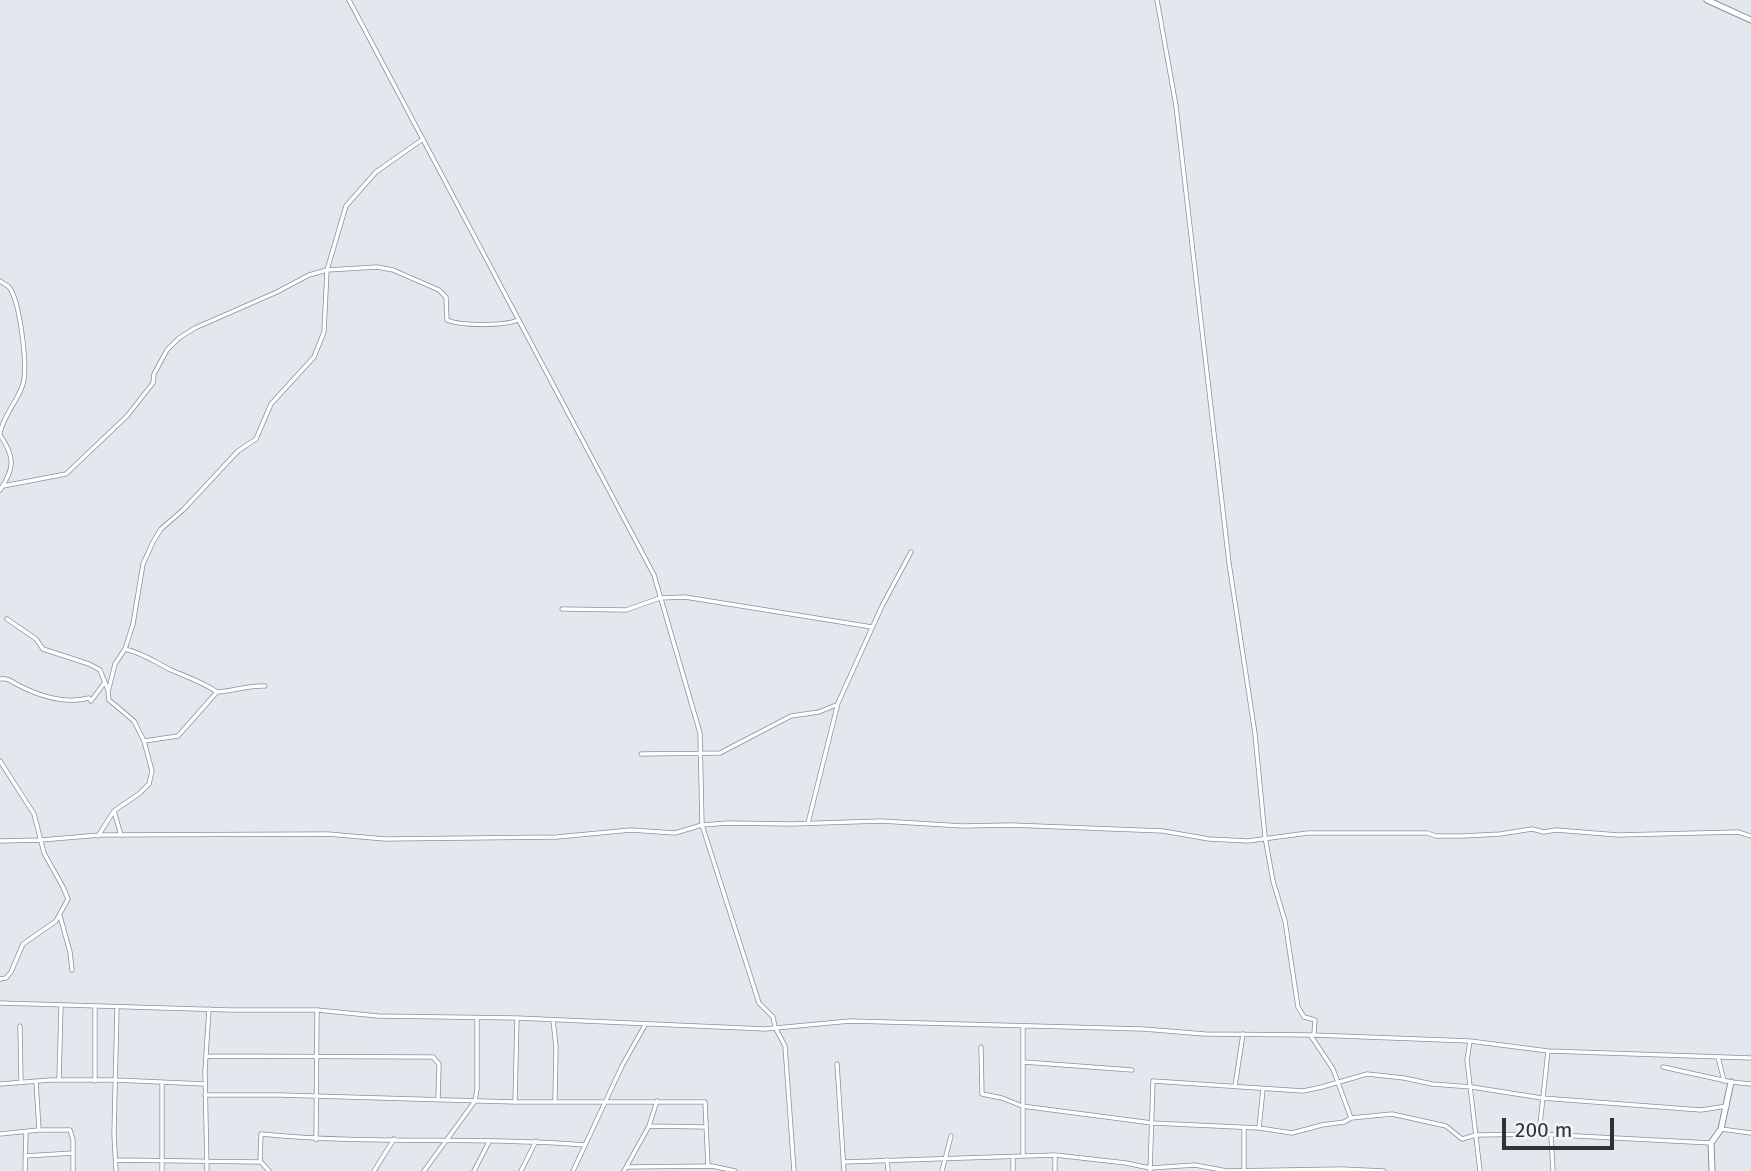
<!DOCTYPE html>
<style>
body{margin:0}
#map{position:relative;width:1751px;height:1171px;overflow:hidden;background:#e2e8ee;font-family:"Fira Sans",sans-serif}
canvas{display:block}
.scale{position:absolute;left:1502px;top:1118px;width:112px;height:32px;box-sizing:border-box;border:4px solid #303234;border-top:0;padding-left:9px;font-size:21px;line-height:24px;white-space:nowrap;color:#303234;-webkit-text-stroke:5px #eff6fb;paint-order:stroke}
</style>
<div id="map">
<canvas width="1751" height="1171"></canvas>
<div class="scale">200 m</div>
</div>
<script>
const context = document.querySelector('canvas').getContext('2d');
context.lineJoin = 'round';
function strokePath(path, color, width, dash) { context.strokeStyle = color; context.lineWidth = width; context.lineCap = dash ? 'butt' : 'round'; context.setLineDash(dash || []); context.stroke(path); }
const minor = new Path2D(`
 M349 0 654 575 700 733 702 825 759 1003 773 1017 775 1027 785 1046 794 1171
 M1157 0 1176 106 1229 563 1255 734 1265 837 1273 881 1285 921 1298 1007 1304 1017 1315 1020 1314 1034
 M0 281C3 283 6 285 9 287 20 301 28 366 23 384 18 401 4 414 0 433
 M0 435C15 457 15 468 0 490
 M3 486 66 474 127 416 153 383 154 374 167 350 179 338 195 328 277 292 309 275 327 270 377 267 393 270 439 290 446 297 447 320C461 326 504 326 518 320
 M562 609 626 610 660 598 685 597 872 627
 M7 619 36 639 43 649 89 664 100 670 108 690
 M125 649C145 654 153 661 171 670 187 677 203 682 217 692
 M0 679C9 678 12 682 20 686 40 696 66 704 89 698L91 701 105 682
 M265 686C248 685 234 691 217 692L178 736 144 741 134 721 109 700 108 692 115 664 125 649 133 624 143 564 153 542 161 529 183 510 238 451 256 439 271 404 314 357 324 332 327 270 346 206 376 172 423 139
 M641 754 720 753 791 716 819 712 836 705
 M0 761 34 814 44 853 63 887 68 899 56 921 23 944 11 972 6 978 0 979
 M114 811 121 835
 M808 823 838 703 882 606 911 552
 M98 836 114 811 140 793 149 784 152 771 144 741
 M0 841 41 840 100 835 328 834 385 839 557 837 631 830 675 833 702 825 729 823 791 824 881 821 963 826 1011 825 1163 831 1209 839 1248 841 1308 833H1427L1436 836H1463L1500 834 1532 829 1544 832 1556 830 1618 835 1738 832 1751 836
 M60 916 70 952 72 970
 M0 1003 230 1010H317L378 1016 517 1018 765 1029 850 1021 1143 1029 1205 1034 1314 1035 1470 1041 1548 1051 1751 1058
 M553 1020 556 1047 555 1102
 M20 1026 21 1082
 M1311 1036 1333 1069 1351 1118
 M1470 1041 1467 1060 1480 1171
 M981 1047 982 1094 1002 1098 1022 1106 1152 1123 1259 1128 1292 1133 1322 1125 1344 1122 1351 1118 1392 1114 1446 1126 1462 1139 1476 1135 1539 1134 1711 1143
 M207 1056 433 1057 439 1064 438 1100
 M1718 1057 1724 1081
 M1024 1062 1132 1070
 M837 1064 844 1171
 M1663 1067 1731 1082 1751 1084
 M59 1080 61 1006
 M36 1081 39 1130
 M95 1081V1006
 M0 1084 51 1080H115L205 1084
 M1235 1086 1243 1034
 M205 1095H280L515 1102H705L708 1166
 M515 1102 517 1018
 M649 1126 706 1127
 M1259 1128 1263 1089
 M1721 1129 1751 1133
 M0 1134 39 1130H70L73 1140V1171
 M1539 1134 1548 1051
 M1551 1136 1553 1171
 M316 1140 317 1010
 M1055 1155V1171
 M25 1156 73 1153
 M1023 1156V1026
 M116 1160 260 1162 261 1134C369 1145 477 1136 585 1145
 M887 1160 888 1171
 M261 1162 269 1171
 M843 1162 1055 1155 1126 1163 1150 1168 1195 1165 1227 1171 1341 1169 1384 1171
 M627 1167 712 1166 735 1171
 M1244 1169V1129
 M25 1171 26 1132
 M116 1171 114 1134 117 1007
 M162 1171V1083
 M207 1171 205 1071 209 1009
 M374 1171 394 1139
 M424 1171 475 1101 477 1089V1018
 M474 1171 489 1142
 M521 1171 536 1141
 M573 1171 622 1066 645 1025
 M624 1171 649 1126 657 1101
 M942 1171 951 1136
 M1013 1171V1157
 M1150 1171 1153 1081 1303 1091 1322 1087 1367 1074 1404 1078 1432 1084 1472 1087 1542 1098 1701 1110 1727 1106`);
const tertiary = new Path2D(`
 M1707 0 1751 20
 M1712 1171 1711 1143 1721 1129 1731 1082`);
strokePath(minor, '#8b9196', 5);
strokePath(tertiary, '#8b9196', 7);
strokePath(minor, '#fff', 3.5);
strokePath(tertiary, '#fff', 5);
</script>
